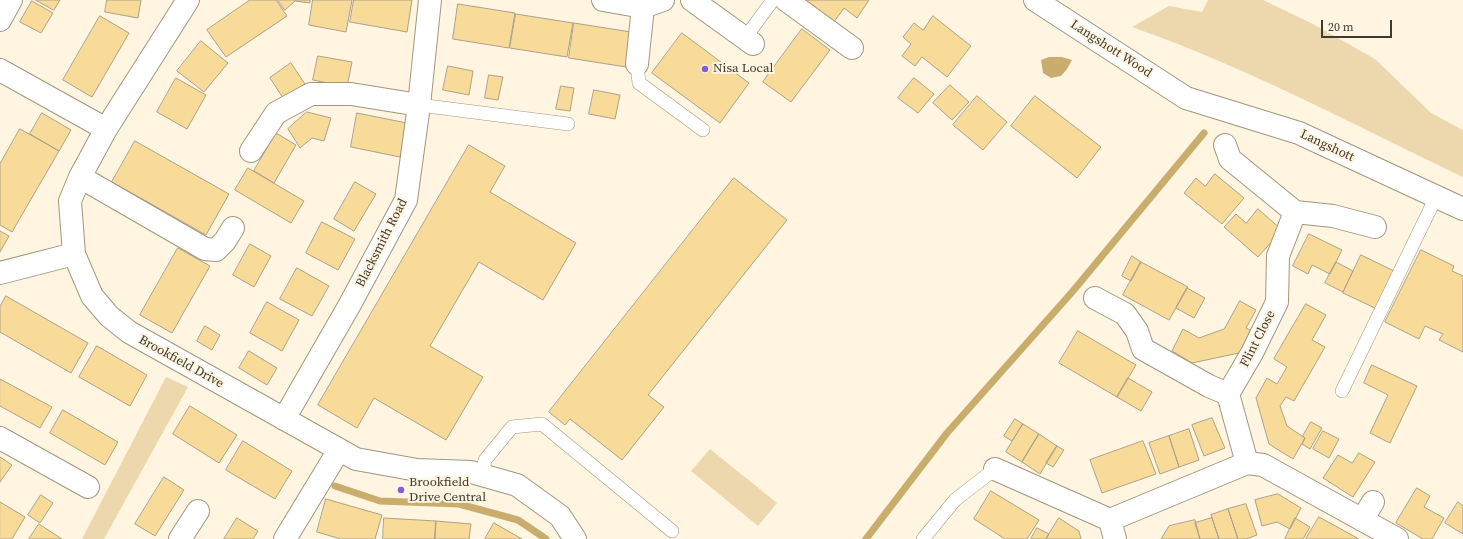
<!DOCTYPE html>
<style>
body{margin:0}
#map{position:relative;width:1463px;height:539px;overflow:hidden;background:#fff5e0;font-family:"Source Serif 4",serif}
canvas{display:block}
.scale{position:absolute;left:1321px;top:20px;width:71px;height:18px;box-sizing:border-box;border:2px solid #403b31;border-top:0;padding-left:5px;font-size:12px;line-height:14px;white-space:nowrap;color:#403b31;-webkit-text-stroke:3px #fff5e0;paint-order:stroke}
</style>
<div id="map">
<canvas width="1463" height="539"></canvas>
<div class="scale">20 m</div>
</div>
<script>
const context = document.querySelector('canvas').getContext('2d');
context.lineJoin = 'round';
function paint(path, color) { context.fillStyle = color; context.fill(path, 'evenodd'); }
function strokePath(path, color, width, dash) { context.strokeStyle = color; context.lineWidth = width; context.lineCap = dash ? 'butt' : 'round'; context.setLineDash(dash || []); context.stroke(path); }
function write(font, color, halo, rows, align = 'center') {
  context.font = font + ' "Source Serif 4",serif'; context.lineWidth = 4; context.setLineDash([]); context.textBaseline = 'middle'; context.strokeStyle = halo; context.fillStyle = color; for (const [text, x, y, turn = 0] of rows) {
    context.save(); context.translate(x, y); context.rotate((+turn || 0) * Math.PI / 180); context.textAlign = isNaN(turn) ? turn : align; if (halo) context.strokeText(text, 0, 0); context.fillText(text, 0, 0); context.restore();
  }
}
paint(new Path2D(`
 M1208 0H1263L1313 24 1375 59 1431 113 1463 130V177C1354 125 1246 67 1132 27L1169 6 1202 12Z
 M166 377 188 387 104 539H82Z
 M710 449 777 503 758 526 691 471Z`), '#ecd8ac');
paint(new Path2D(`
 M1049 57H1062L1072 60 1067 69 1061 76 1051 78 1043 73 1041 60Z`), '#caad6d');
strokePath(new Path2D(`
 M335 486 380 501 459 504 518 520 546 539
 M866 539 947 433 1073 291 1204 133`), '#caad6d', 7);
const building = new Path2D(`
 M36 0H60L54 10Z
 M107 0H141L138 18 105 12Z
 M250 0H276L287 16 226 57 207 30Z
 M278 0H310V3L295 1 285 10Z
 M313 0H352L346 32 309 25Z
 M354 0H412L407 32 350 22Z
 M803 0H869L857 18 844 8 834 22Z
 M32 1 53 13 41 33 20 22Z
 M458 4 515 13 509 48 453 39Z
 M516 14 573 23 567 57 510 48Z
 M100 16 129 33 92 97 63 80Z
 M933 16 971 46 947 77 922 57 915 66 902 56 911 44 903 37 914 23 923 30Z
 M574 23 631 32 626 67 569 58Z
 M802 29 830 50 791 102 763 82Z
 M682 33 749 83 720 123 652 73Z
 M201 41 228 63 204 92 177 71Z
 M318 56 352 62 347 87 313 80Z
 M291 63 305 84 283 98 270 78Z
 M448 66 473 71 469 95 443 90Z
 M489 75 503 77 498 100 485 98Z
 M176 78 206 95 187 129 157 112Z
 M914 78 934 94 918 113 898 98Z
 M950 85 969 102 952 120 933 103Z
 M561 86 574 88 570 111 556 109Z
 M594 90 620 95 615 119 589 114Z
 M977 96 1007 122 983 150 953 125Z
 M1035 96 1101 147 1077 178 1011 126Z
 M307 112 331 118 324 141 312 138 300 148 288 129Z
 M42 113 71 130 59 151 30 134Z
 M357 113 407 123 400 157 351 147Z
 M20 129 59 151 12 232 0 225V164Z
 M276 133 296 145 274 183 254 171Z
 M135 141 229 194 206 235 112 182Z
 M469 145 505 166 490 192 576 243 543 300 479 262 430 346 483 377 446 440 374 398 357 428 318 405Z
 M248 168 304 201 291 223 235 190Z
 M1215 174 1244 198 1222 224 1184 193 1196 178 1205 186Z
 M734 178 787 220 648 395 664 407 622 460 570 419 565 425 549 412Z
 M355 182 376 194 354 231 334 219Z
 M1258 209 1282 230 1258 257 1224 227 1236 214 1246 223Z
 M322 222 355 239 338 270 306 253Z
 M0 231 9 236 0 252Z
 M1309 234 1342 250 1330 274 1312 265 1308 274 1293 266Z
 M250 244 271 256 254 287 233 275Z
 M178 248 210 266 172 333 140 315Z
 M1421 250 1454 266 1452 271 1463 276V352L1439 340 1443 334 1425 326 1419 339 1385 322Z
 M1361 255 1396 272 1377 309 1343 293Z
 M1132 256 1141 262 1131 281 1122 276Z
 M1141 262 1188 287 1169 320 1123 295Z
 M1336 262 1353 271 1343 292 1325 283Z
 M297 268 329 286 312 316 280 299Z
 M1187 288 1205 298 1194 318 1176 308Z
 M6 296 88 343 71 373 0 332V307Z
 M1240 301 1256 310 1246 328 1252 331 1239 353 1192 363 1172 351 1183 329 1199 338 1224 329Z
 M267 302 299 320 282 351 250 333Z
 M1306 304 1326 315 1312 340 1325 347 1294 401 1286 397 1280 406 1287 426 1305 438 1293 459 1269 444 1256 398 1267 378 1277 384 1287 367 1274 359Z
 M205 326 220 335 212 350 197 341Z
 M1078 331 1136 365 1117 397 1059 363Z
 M97 346 147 375 130 406 79 377Z
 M249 351 277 368 267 385 239 368Z
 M1372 365 1417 386 1390 443 1370 433 1388 395 1364 383Z
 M1128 378 1152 392 1141 411 1117 397Z
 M0 379 52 407 40 428 0 406Z
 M190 406 237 435 219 463 173 434Z
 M63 410 118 442 105 465 50 433Z
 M1212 418 1225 448 1204 456 1192 425Z
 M1015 419 1023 424 1012 441 1004 436Z
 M1311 422 1322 428 1310 449 1302 444 1305 438 1303 436Z
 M1023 424 1039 434 1022 462 1006 452Z
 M1189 429 1199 460 1179 467 1169 436Z
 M1323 431 1339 439 1329 458 1313 449Z
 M1039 434 1057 446 1040 474 1022 462Z
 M1169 436 1179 467 1160 474 1149 443Z
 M243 441 292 471 275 499 226 470Z
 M1143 441 1156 474 1102 493 1090 460Z
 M1057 446 1064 450 1053 467 1046 463Z
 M1359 453 1375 462 1353 497 1323 478 1338 455 1352 463Z
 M0 457 12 465 0 482Z
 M164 477 184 490 155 536 135 524Z
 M1417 488 1430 496 1424 507 1444 518 1432 539H1423L1396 523Z
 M991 491 1039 520 1027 539H1005L974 519Z
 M1278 494 1301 508 1290 529 1277 522 1262 526 1255 500Z
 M41 495 53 503 40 523 28 515Z
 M326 499 382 515 375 539H341L317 532Z
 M0 502 25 517 12 539H0Z
 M1458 502 1463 506V534L1445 523Z
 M1246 504 1257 535 1246 539H1238L1228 509Z
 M1228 509 1238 539H1219L1211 515Z
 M1319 517 1359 539H1306Z
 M237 518 258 531 253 539H224Z
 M384 518 436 521 435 539H383Z
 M1059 518 1079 531 1081 539H1046Z
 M1212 518 1219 539H1200L1195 523Z
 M1295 518 1310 527 1303 539H1285Z
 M1195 520 1200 539H1161L1169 526Z
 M436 521 471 524 469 539H435Z
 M494 523 522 539H485Z
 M39 524 62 539H29Z
 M1037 528 1049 534 1046 539H1031Z`);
paint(building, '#f8da99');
strokePath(building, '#aca189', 1);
const service = new Path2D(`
 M745 38 773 0
 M637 64 639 83 703 130
 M419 105 568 124
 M1342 391 1436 197
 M482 475 485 460 512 427 542 424 672 531
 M923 539 955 500 995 469`);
const minor = new Path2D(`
 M188 0 106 129 80 177 70 201 74 254 92 296 109 316 129 332 356 459 417 470 471 472 517 485 560 516 575 539
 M603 0 643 7 663 0
 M692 0 753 44
 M786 0 852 48
 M1035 0 1186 98 1299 133 1463 209
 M0 20 11 0
 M637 64 643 7
 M0 70 106 129
 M1225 145 1230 159 1295 212 1333 216 1375 227
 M251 151 276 113 311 94H351L419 105
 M80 177 205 249 216 250 225 241 233 228
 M0 273 74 254
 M1095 298 1125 314 1137 331 1143 349 1209 386 1228 394
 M284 419 349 306 406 200 419 105 430 0
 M0 438 88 487
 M1247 463 1228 394 1252 353 1277 302 1278 256 1295 212
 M995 469 1110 520 1115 539
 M1110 520 1247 463 1263 465 1397 539
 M1362 520 1373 502
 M180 539 198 511
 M285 539 339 450`);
strokePath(service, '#a2977f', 14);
strokePath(minor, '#a2977f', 24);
strokePath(service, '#fff', 13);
strokePath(minor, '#fff', 22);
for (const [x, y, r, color] of [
 [705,69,4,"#865cd6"],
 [401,490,4,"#865cd6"]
]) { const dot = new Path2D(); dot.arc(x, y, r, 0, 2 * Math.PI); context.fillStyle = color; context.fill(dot); strokePath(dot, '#fff5e0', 1.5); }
write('13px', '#403b31', '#fff5e0', [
 ["Langshott Wood",1111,49,33],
 ["Langshott",1327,146,25],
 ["Blacksmith Road",382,243,-63],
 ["Flint Close",1258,339,-63],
 ["Brookfield Drive",181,362,29]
]);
write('13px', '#403b31', '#fff5e0', [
 ["Nisa Local",713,69],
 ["Brookfield",409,483],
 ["Drive Central",409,498]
], 'left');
</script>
